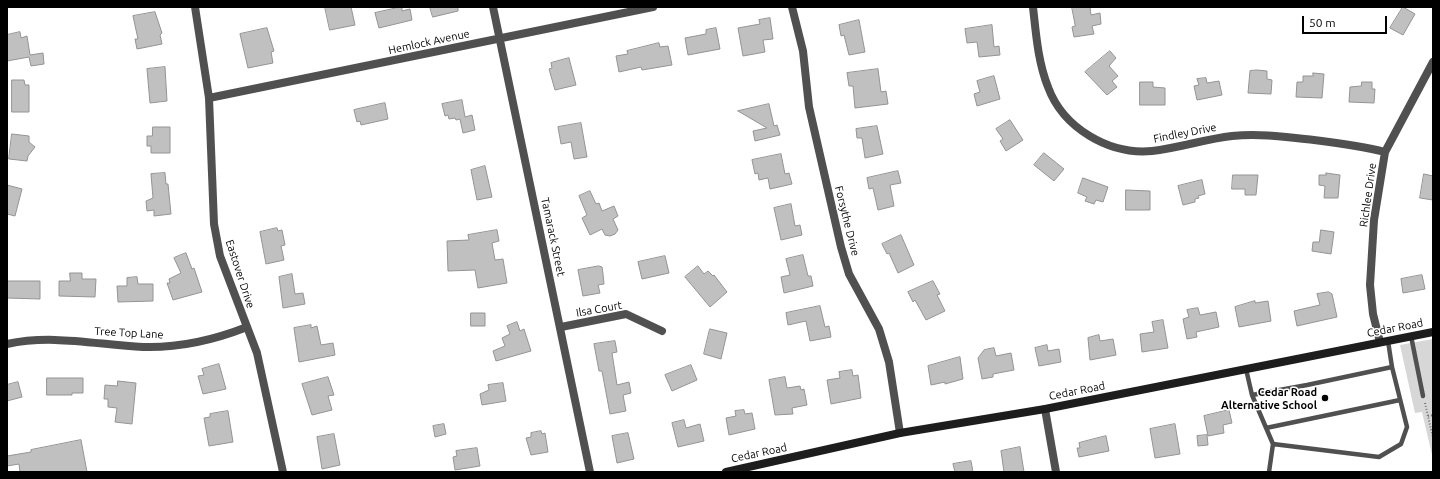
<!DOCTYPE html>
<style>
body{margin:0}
#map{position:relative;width:1440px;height:479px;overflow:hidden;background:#fff;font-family:Ubuntu,sans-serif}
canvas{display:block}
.frame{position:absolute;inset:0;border:8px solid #000;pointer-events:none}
.scale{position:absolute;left:1302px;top:16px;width:85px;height:18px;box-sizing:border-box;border:2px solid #000;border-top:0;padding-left:5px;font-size:12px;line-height:14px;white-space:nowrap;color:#000;-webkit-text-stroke:3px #fff;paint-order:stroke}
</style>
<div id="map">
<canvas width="1440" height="479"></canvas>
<div class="frame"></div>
<div class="scale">50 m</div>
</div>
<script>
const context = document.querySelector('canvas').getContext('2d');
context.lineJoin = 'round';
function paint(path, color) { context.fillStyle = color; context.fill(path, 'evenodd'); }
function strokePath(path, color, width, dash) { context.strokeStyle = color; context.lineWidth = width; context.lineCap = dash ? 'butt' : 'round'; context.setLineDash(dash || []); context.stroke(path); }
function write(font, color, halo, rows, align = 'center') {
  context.font = font + ' Ubuntu,sans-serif'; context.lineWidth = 3; context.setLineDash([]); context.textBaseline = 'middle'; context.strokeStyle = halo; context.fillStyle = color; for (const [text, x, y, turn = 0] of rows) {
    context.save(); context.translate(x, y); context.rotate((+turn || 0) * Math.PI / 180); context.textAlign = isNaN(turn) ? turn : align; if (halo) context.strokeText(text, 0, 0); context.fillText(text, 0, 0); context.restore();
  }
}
paint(new Path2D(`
 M1433 339V459L1422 412 1415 413 1400 345Z`), '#d7d7d7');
const building = new Path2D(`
 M325 7H351L355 25 330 30Z
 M402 7V11L410 9 412 20 379 28 375 13Z
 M430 7H458V11L433 17Z
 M1072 7H1090L1091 15 1100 13 1101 24 1092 26 1094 34 1074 37 1072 27 1075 26Z
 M1403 7 1415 14 1403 35 1390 28Z
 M155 12 162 33 160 35 162 44 137 49 135 39H138L133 16Z
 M770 18 773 39 763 40 765 52 743 56 738 28 760 24 759 20Z
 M859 20 865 52 849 55 844 35 841 36 839 25Z
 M992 25 994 47 999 46 1000 55 979 57 977 42 967 43 965 29Z
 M267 28 274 51 271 52 273 63 248 68 240 34Z
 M716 28 720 49 688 55 685 38 706 34V30Z
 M20 32 21 38 27 36 30 55 43 53 44 64 31 66 29 57 7 61V35Z
 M659 43 660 47 668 46 672 65 642 70 641 67 619 72 616 56 628 54 627 51Z
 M1110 51 1116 58 1109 66 1118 76 1112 81 1117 87 1107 95 1085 72Z
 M569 58 576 85 555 90 549 69 552 68 551 63Z
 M165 67 167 101 150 103 147 69Z
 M878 69 881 92 886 91 888 104 855 108 853 86H849L847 73Z
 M1257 70 1267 71V79L1272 80 1271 94 1248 93 1250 71Z
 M1313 73 1324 74 1322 98 1296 97 1297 82H1303V76H1313Z
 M994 76 1000 99 977 106 974 94 980 92 977 81Z
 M1206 78 1207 83 1219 81 1222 95 1197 100 1194 86 1199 85 1197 79Z
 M12 80H24L25 85H29V112H12Z
 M1140 82H1153V87L1165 88V105H1140Z
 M1362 82H1372V89H1375L1374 103 1349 102 1350 87 1361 86Z
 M462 100 465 117 472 115 475 130 463 133 460 119 456 120 455 118 449 119 448 115 445 116 442 104Z
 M385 103 388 119 361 125 360 121 357 122 354 110Z
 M769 104 774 126 777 125 780 135 755 141 753 131 767 128 738 111Z
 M1010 120 1023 140 1006 151 1000 141 1003 139 996 129Z
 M581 123 587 157 574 159 571 142 561 144 558 127Z
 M877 126 883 154 865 158 862 138H857L856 129Z
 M153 127H170V153H151V146H147V136H152Z
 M12 134 29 136V142L35 147 28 156 27 161 9 159Z
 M1044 153 1064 169 1054 181 1034 165Z
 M781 154 785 174 789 173 792 184 770 189 768 178 759 180 758 173 755 174 752 160Z
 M485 166 492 197 477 200 471 170Z
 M898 171 901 183 890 185 894 206 878 210 873 188 869 189 867 178Z
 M165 173 166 184H168L171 214 154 216V210L147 211 146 201 153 198 151 174Z
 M1326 173 1340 175 1338 198H1324L1325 186 1319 185V175H1326Z
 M1424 174 1433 176V200L1420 198Z
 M1233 175H1258L1256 195H1245V189H1232Z
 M1083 178 1108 187 1103 202 1096 200 1094 204 1085 201 1087 197 1078 193Z
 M1202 180 1205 194 1198 196 1199 198 1195 199V202L1183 205 1178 186Z
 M7 185 22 189 15 216 7 214Z
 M1126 190 1150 191V210H1126Z
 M590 191 596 204 599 203 602 211 614 206 618 216 613 219 618 230 615 234 610 236 605 235 602 229 590 235 582 218 587 215 579 196Z
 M791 204 795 226 800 225 802 235 781 240 774 208Z
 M277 228 278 231 282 230 285 245 281 246 284 260 266 264 260 232Z
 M497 230 499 241 492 243 495 260 503 259 507 283 478 288 475 270 448 271 447 241 469 240 468 235Z
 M1321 230 1334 232 1331 254 1312 251 1313 242H1319Z
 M901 235 914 265 898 273 889 253 887 254 882 244Z
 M186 253 192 269 194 268 202 292 173 300 167 283H170L169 279 181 273 174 258Z
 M803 255 808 276H811L813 286 784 293 781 277 790 275 786 259Z
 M665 256 669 273 642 279 638 262Z
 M599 266 602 267 603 274 604 284 598 285 600 293 583 296 578 270Z
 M698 266 704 274 708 271 713 276 714 275 727 292 710 307 685 277Z
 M70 273H82V279H96L95 297 59 296V281H70Z
 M292 274 295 294 303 293 305 304 283 308 279 277Z
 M1422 275 1425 289 1403 293 1401 279Z
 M137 277 138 284H153V301L118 302 117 286H127V278Z
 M7 281H40V299L7 298Z
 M933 281 940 294 937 295 945 311 926 320 915 300 913 302 908 292Z
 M1329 292 1332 294 1337 317 1297 326 1294 311 1320 305 1317 294Z
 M1255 301V303L1268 301 1271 321 1239 327 1235 307Z
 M820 306 825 327 829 326 831 337 810 341 806 321 788 325 786 313Z
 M1198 308 1200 315 1216 312 1219 327 1196 332 1197 337 1187 339 1183 319 1189 317 1187 310Z
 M471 313H485V326H471Z
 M1163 320 1168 348 1142 352 1140 334 1154 332 1152 322Z
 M517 322 520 331 524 329 531 351 496 361 493 351 505 346 502 338 510 334 507 326Z
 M311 325V328L317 326 321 345 333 343 335 355 299 362 294 328Z
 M710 329 727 333 721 359 704 354Z
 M1099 335 1100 341 1113 339 1116 355 1090 360 1088 338Z
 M615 341 617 352 612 353 617 385 629 382 631 393 623 395 626 411 610 414 602 371H599L594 344Z
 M1047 345 1048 351 1059 349 1061 362 1039 366 1035 348Z
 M994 348 996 356 1011 353 1014 370 993 374V377L982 379 978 358 984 350Z
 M960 357 963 379 945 384V382L931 385 928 366Z
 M219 364 226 389 203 394 198 376 204 375 202 369Z
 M691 365 697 380 672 391 665 375Z
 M852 370 853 376 858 375 861 398 831 404 827 380 840 378 839 372Z
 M328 377 334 395 328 396 332 410 312 415 302 384Z
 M785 377 787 388 800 386 801 390 804 389 807 405 792 408 793 414 775 415 769 380Z
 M47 378H83V393H72V395H47Z
 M118 381 136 383 132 424 115 422 117 408 108 407V399H104L105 385 117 386Z
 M18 382 22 397 7 401V385Z
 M503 383 506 401 482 405 480 394 489 390 488 385Z
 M744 410 745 414 752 413 755 429 729 435 726 418 736 416 735 411Z
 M1229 410 1232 423 1223 425 1224 433 1208 436 1204 416Z
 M228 411 233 442 209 446 204 418 210 417V414Z
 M684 420 686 428 700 424 704 441 678 447 672 423Z
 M444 424 446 434 435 437 433 426Z
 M1175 424 1180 454 1155 458 1150 429Z
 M541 431 542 434 545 433 548 452 531 455 526 438 531 437V433Z
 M628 433 634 459 617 463 612 436Z
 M334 434 340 465 322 469 317 437Z
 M1207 435 1208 445 1198 446 1197 436Z
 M1106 436 1109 451 1079 457 1077 448H1080L1079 443Z
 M81 440 87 472H20L19 464 7 466V456L31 452V450Z
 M1020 447 1024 472H1004L1001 451Z
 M477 448 480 466 455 470 453 457 457 456 456 451Z
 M971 461 973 472H955L953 464Z`);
paint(building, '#c0c0c0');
strokePath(building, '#949494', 1);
strokePath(new Path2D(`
 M1425 403 1433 438
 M1428 416 1433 415`), '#727272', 2, [1, 2]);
strokePath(new Path2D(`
 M1411 336 1423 396
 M1246 369 1252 395 1307 385 1392 367 1388 341
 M1252 395 1273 444 1379 457 1401 444 1407 427 1392 367
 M1266 428 1400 400
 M1269 472 1273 444`), '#505050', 4.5);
strokePath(new Path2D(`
 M195 7 209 98 214 224 220 256 257 353 283 472
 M493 7 590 472
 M792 7 803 51 809 107 841 247 849 274 879 329 889 362 900 433
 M1033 7C1036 34 1038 62 1048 87 1063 128 1109 155 1152 151 1179 148 1205 139 1232 136 1259 133 1287 137 1314 140 1338 143 1362 146 1385 152
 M209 98 653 7
 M561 327 626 314 662 331
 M1380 342 1373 314 1370 285 1374 220 1385 152 1433 62
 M7 344C53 334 98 345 143 347 179 348 214 340 247 327
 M1045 409 1056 472`), '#505050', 8);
strokePath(new Path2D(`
 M726 472 900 433 1045 409 1433 332`), '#1d1d1d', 8);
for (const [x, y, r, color] of [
 [1325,398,4,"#000"]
]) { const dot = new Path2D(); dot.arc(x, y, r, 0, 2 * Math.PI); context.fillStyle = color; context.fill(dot); strokePath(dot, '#fff', 1.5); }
write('11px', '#000', '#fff', [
 ["Hemlock Avenue",429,42,-12],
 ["Findley Drive",1185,133,-11],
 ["Richlee Drive",1368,195,-82],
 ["Forsythe Drive",847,221,76],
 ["Tamarack Street",553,237,78],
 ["Eastover Drive",240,274,72],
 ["Ilsa Court",599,309,-10],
 ["Cedar Road",1395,328,-11],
 ["Tree Top Lane",129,333,3],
 ["Cedar Road",1077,391,-11],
 ["Cedar Road",759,453,-12]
]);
write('bold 11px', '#000', '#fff', [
 ["Cedar Road",1317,392],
 ["Alternative School",1317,405]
], 'right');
</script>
